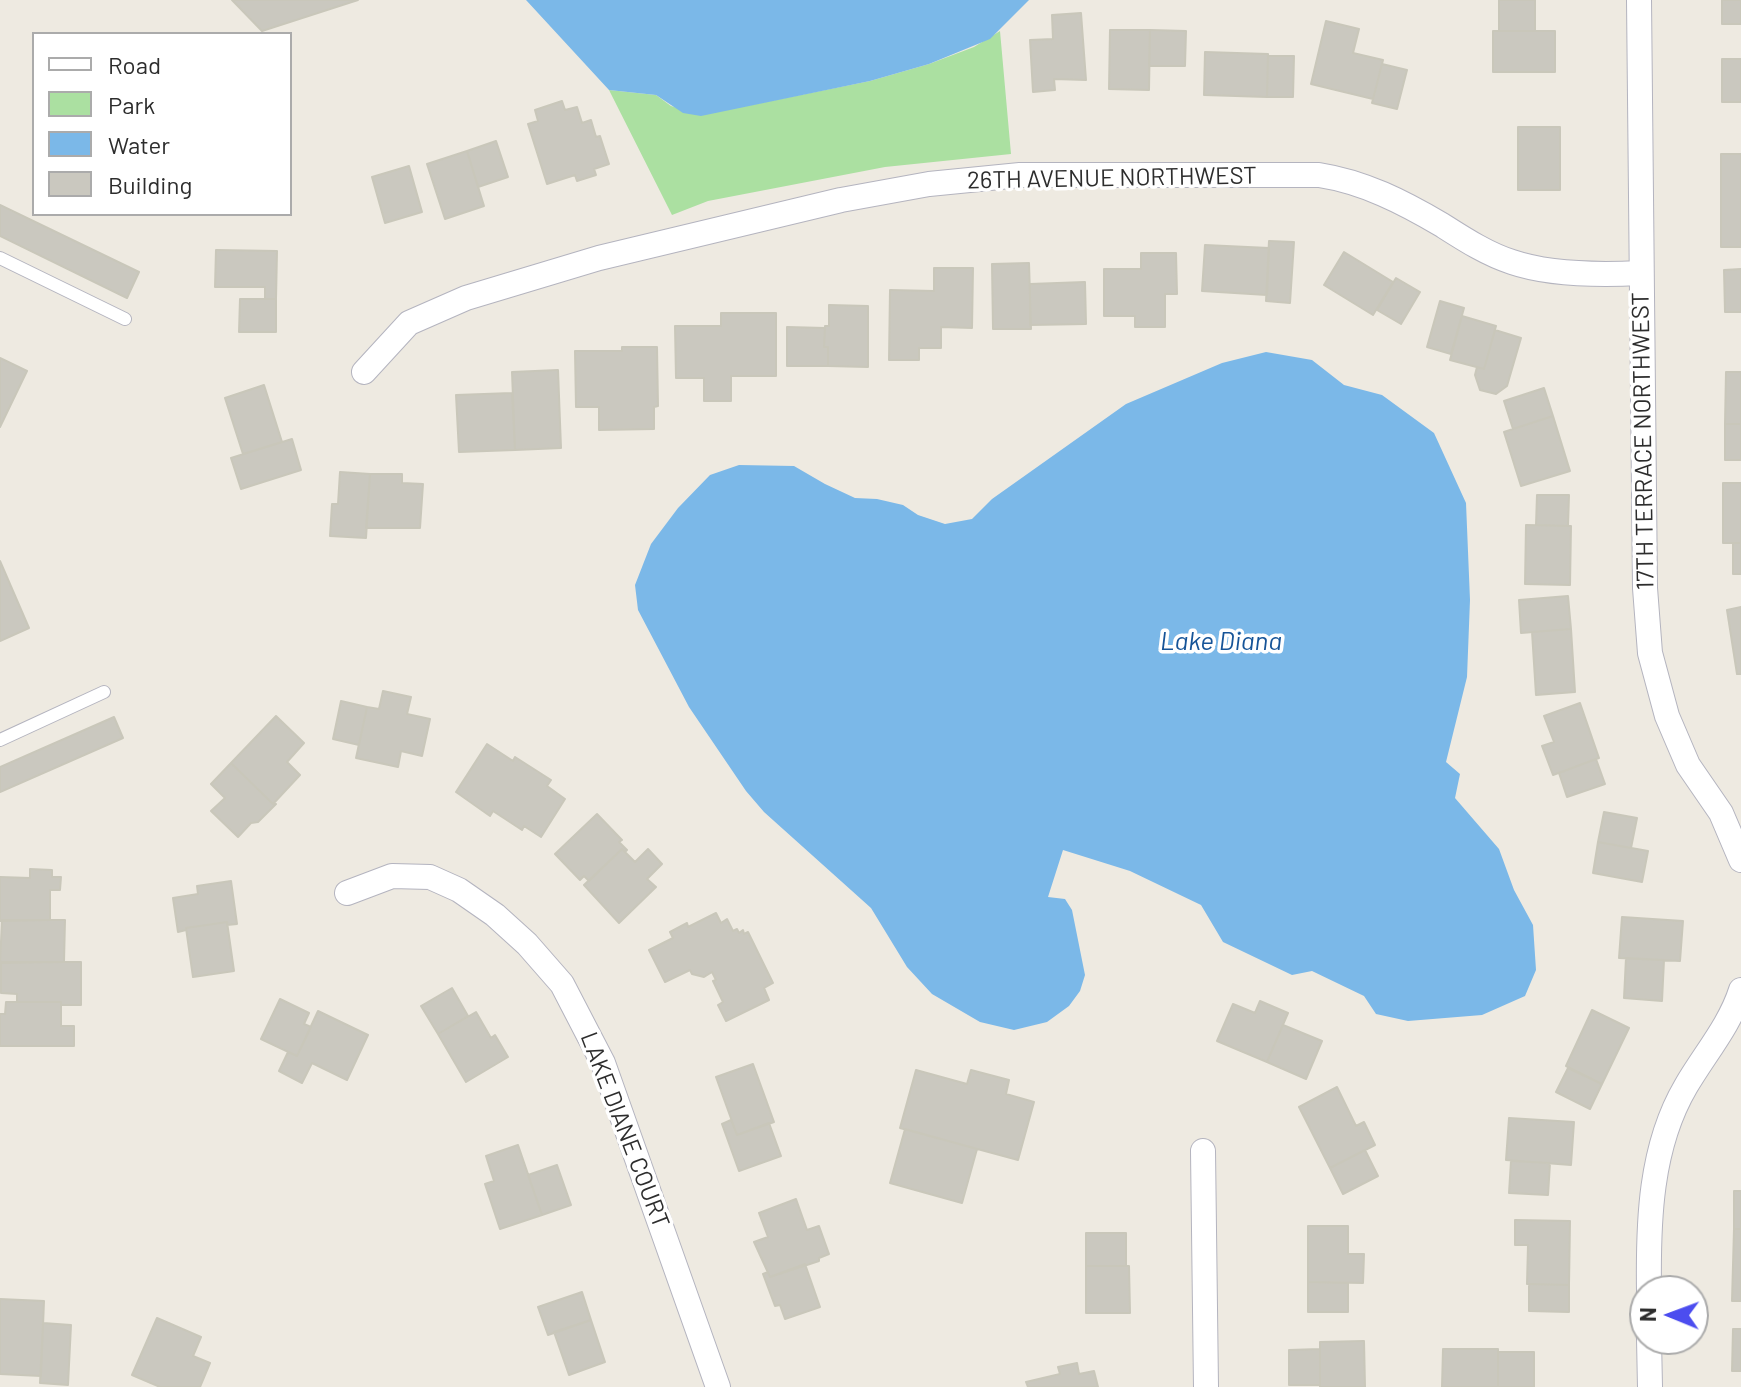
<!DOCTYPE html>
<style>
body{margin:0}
#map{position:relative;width:1741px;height:1387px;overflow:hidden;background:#eeeae1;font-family:Barlow,sans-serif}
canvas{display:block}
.legend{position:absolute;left:32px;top:32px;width:260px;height:184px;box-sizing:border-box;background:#fff;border:2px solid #ababab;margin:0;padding:10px 14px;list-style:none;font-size:24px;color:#2d2d2d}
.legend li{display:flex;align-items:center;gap:16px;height:40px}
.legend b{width:40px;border:2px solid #ababab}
.north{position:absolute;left:1629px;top:1275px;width:80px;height:80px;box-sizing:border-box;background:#fff;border:2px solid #ababab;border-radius:50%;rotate:271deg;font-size:22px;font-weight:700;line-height:32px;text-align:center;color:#2d2d2d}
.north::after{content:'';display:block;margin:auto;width:28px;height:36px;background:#4c4def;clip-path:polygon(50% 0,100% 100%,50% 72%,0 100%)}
</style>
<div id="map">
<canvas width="1741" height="1387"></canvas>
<ul class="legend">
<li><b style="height:10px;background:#fff"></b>Road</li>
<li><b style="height:22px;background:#abe0a1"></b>Park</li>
<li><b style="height:22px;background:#7bb8e8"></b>Water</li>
<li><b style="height:22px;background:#cac8bf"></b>Building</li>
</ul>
<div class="north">N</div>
</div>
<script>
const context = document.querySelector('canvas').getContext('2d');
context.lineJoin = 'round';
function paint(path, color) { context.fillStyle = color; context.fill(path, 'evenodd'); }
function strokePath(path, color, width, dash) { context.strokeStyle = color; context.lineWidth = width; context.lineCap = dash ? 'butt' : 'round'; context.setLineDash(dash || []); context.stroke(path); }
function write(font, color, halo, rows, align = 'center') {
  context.font = font + ' Barlow,sans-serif'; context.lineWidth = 7; context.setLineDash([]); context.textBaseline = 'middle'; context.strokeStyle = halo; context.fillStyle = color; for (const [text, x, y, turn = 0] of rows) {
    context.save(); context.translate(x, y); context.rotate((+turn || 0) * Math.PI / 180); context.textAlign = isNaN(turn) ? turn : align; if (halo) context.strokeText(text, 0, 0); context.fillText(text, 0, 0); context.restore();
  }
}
paint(new Path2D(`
 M1000 31 1011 154 885 167 708 201 672 215 609 90 656 95 671 106 701 115 870 81 929 64 974 47Z`), '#abe0a1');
paint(new Path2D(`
 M526 0H1029L990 39 929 64 870 81 701 116 683 113 656 95 609 90Z
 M1266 352 1312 360 1344 385 1382 395 1434 433 1466 503 1470 600 1467 677 1446 762 1460 774 1455 798 1499 849 1514 890 1533 925 1536 970 1525 996 1482 1015 1408 1021 1376 1014 1364 996 1312 971 1292 975 1223 942 1201 905 1130 871 1063 850 1048 897 1065 899 1072 910 1085 975 1080 991 1069 1006 1047 1022 1014 1030 980 1022 932 994 907 967 871 908 764 812 746 791 689 707 638 610 635 585 651 544 678 508 710 475 739 465 794 466 825 484 855 498 877 499 903 505 918 515 945 524 972 519 992 499 1126 404 1222 363Z`), '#7bb8e8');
const building = new Path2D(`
 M232 0H358L262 31Z
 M1499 0H1535V31H1499Z
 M1722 0H1741V24H1722Z
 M1081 13 1086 80 1054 79 1055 90 1033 92 1030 40 1053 39 1052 15Z
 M1326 21 1359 29 1353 53 1383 60 1373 99 1311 84Z
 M1110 30H1150L1149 90 1109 89Z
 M1150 30 1186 31 1185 66H1149Z
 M1493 31H1555V72H1493Z
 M1205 52 1268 54 1267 97 1204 95Z
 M1268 56H1294L1293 97H1267Z
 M1722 59H1741V102H1722Z
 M1382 64 1407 70 1397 109 1372 103Z
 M562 101 565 110 577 107 582 123 591 120 596 137 600 136 609 164 594 169 596 175 577 181 575 175 547 184 528 124 538 121 535 110Z
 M1518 127H1560V190H1518Z
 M496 141 508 177 478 187 467 151Z
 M467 151 484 206 445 219 427 164Z
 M1721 154H1741V247H1721Z
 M409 166 422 212 385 223 372 177Z
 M0 205 139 272 127 298 0 236Z
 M1269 241 1294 242 1290 303 1266 301Z
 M1205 245 1269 248 1267 295 1202 291Z
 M216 250 277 251 276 299H265V287H215Z
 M1344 252 1393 282 1373 315 1324 285Z
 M1141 253H1176L1177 294H1165V327H1135V316H1104V269H1141Z
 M1029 263 1031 329H993L992 264Z
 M934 268H973L972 328 941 327V348H919V360H889L890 290 934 291Z
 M1741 269V312H1725L1724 270Z
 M1396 278 1420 292 1401 324 1377 310Z
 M1085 282 1086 324 1030 325V284Z
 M240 299H276V332H239Z
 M1440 301 1464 308 1451 354 1427 347Z
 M829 305 868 306V367L828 366V347H824L825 326H829Z
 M721 313H776V376H731V401H704V378H676L675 326H721Z
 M1462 316 1496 326 1484 369 1450 360Z
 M787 327 825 328 824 347H828V366H787Z
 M1495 330 1521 338 1507 386 1496 394 1480 390 1475 375 1477 367 1484 369Z
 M622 347H657L658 406 654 407V429L599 430V407H576L575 351H622Z
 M0 358 27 371 0 427Z
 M558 370 561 448 515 450 512 372Z
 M1726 372H1741V424H1725Z
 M264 385 282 442 243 454 225 398Z
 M1544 388 1553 416 1513 429 1504 401Z
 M512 393 515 450 459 452 456 395Z
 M1553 416 1570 471 1521 486 1504 432Z
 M1725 424H1741V460H1725Z
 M292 439 301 470 241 489 231 458Z
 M340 472 370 474 366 538 330 536 332 504H338Z
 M370 474H402V483L423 484 420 528H366Z
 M1723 483H1741V543H1723Z
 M1537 495H1569L1568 526 1536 525Z
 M1526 525 1571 526 1570 585 1525 584Z
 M1733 543H1741V574H1733Z
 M0 561 29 628 0 641Z
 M1568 596 1571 629 1521 633 1519 600Z
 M1741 607V674H1737L1727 610Z
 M1571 629 1575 692 1536 695 1532 632Z
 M383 691 411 697 407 714 430 719 422 756 401 751 398 767 356 758 367 707 379 709Z
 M341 701 367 707 359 745 333 739Z
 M1580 703 1599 758 1553 775 1542 746 1554 742 1544 716Z
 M276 716 304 743 287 762 300 775 273 804 231 763Z
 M114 717 123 738 0 792V767Z
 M487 744 513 761 515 757 551 780 547 786 565 799 541 837 524 826 522 830 493 811 490 816 456 792Z
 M1596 759 1605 784 1567 797 1559 773Z
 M231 763 273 804H276L258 822 251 823 238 837 211 811 225 798 211 784Z
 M1604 812 1637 818 1631 848 1598 842Z
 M597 814 622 840 619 842 627 850 625 852 622 849 589 881 584 876 580 880 555 854Z
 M1598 842 1648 851 1642 882 1593 873Z
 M622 849 635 862 648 849 662 864 647 879 656 887 619 923 584 885Z
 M30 869 52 870V877H61L60 890H50V920L0 921V877L30 878Z
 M231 881 237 924 227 925V922L186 928V930L178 932 173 898 198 894 197 886Z
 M716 913 721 923 727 919 733 931 737 929 739 933 743 930 744 934 748 932 773 983 764 988 769 1000 726 1021 718 1005 723 1002 713 981 716 980 712 972 704 977 692 974 690 970 665 982 649 950 673 938 670 932 687 923 688 927Z
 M1622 917 1683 921 1680 961 1619 958Z
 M2 920H65L64 962 0 963Z
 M227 922 234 971 193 977 186 928Z
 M1626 958 1664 960 1662 1001 1624 998Z
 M1 962H81V1005H61V1002H17V994L1 993Z
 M452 988 468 1016 438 1034 421 1006Z
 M280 999 309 1013 304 1024 311 1027 297 1056 261 1039Z
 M1260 1001 1288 1013 1267 1062 1217 1041 1233 1004 1255 1013Z
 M6 1002H61V1026H74V1046H0V1014H5Z
 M1592 1010 1629 1028 1602 1084 1566 1066Z
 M318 1011 368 1035 347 1080 312 1063 302 1083 279 1071 288 1052 297 1056Z
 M476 1012 491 1038 495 1035 508 1057 466 1082 438 1034Z
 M1283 1025 1322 1041 1306 1079 1267 1062Z
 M753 1064 774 1122 737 1135 716 1077Z
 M1568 1068 1602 1084 1590 1109 1556 1092Z
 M916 1070 967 1084 971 1070 1009 1080 1006 1094 1034 1102 1018 1160 900 1128Z
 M1337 1087 1356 1126 1364 1122 1375 1145 1330 1168 1299 1107Z
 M1509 1118 1574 1122 1571 1165 1506 1160Z
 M731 1120 737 1135 769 1123 781 1156 739 1171 722 1124Z
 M905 1129 977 1149 962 1203 890 1183Z
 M518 1145 542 1215 500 1229 485 1184 494 1181 486 1156Z
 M1365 1150 1378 1176 1343 1194 1330 1168Z
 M1511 1161 1550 1163 1548 1195 1509 1193Z
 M557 1165 571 1205 542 1215 528 1175Z
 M1734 1191H1741V1229H1734Z
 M796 1199 807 1230 819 1226 829 1254 819 1258V1261L770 1277 754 1242 768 1237 759 1213Z
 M1515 1220 1570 1221 1569 1285 1527 1284 1528 1245H1515Z
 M1308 1226H1348V1254H1364L1363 1283 1308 1282Z
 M1734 1229H1741V1301H1732Z
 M1086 1233H1126V1266H1086Z
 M805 1264 820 1307 785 1319 780 1305 775 1306 763 1274 768 1272 770 1277Z
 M1086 1266H1129L1130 1313H1086Z
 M1308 1282 1348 1283V1312H1308Z
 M1529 1284 1569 1285V1312L1529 1311Z
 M582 1292 591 1320 548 1335 538 1307Z
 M0 1299 44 1301 41 1376 0 1374Z
 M157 1318 201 1337 193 1356 210 1363 200 1387H160L132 1375Z
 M591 1320 605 1362 569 1375 554 1332Z
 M43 1323 71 1325 68 1385 40 1383Z
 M1733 1329H1741V1371H1732Z
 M1364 1341 1365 1387H1320V1342Z
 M1320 1349V1385H1289V1350Z
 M1443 1349H1498V1387H1442Z
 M1498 1352H1534V1387H1498Z
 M1077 1363 1079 1374 1094 1371 1098 1387H1028L1026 1382 1060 1374 1058 1367Z`);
paint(building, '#cac8bf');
strokePath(building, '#c9c7ba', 2);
const service = new Path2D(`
 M0 258 125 319
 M0 740 104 692`);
const minor = new Path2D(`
 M1639 0 1645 588 1650 653 1667 716 1688 765 1721 813 1741 860
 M364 372 409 323 466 298 599 258 841 200 929 184 1020 175H1319C1364 182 1403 202 1442 225 1464 239 1487 254 1512 262 1550 275 1600 275 1640 273
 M347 893 392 876 430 877 459 890 495 915 527 944 562 984 603 1063 718 1387
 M1203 1151 1206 1387
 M1649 1291C1648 1222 1650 1147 1686 1086 1704 1055 1730 1025 1741 990
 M1649 1339 1650 1387`);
strokePath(service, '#b4b4bf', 14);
strokePath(minor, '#b4b4bf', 26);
strokePath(service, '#fff', 12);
strokePath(minor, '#fff', 24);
write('24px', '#2d2d2d', '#fff', [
 ["26TH AVENUE NORTHWEST",1112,178,-1],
 ["17TH TERRACE NORTHWEST",1643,441,-91],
 ["LAKE DIANE COURT",625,1130,69]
]);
write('italic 26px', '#165498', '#fff', [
 ["Lake Diana",1221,641]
]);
</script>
